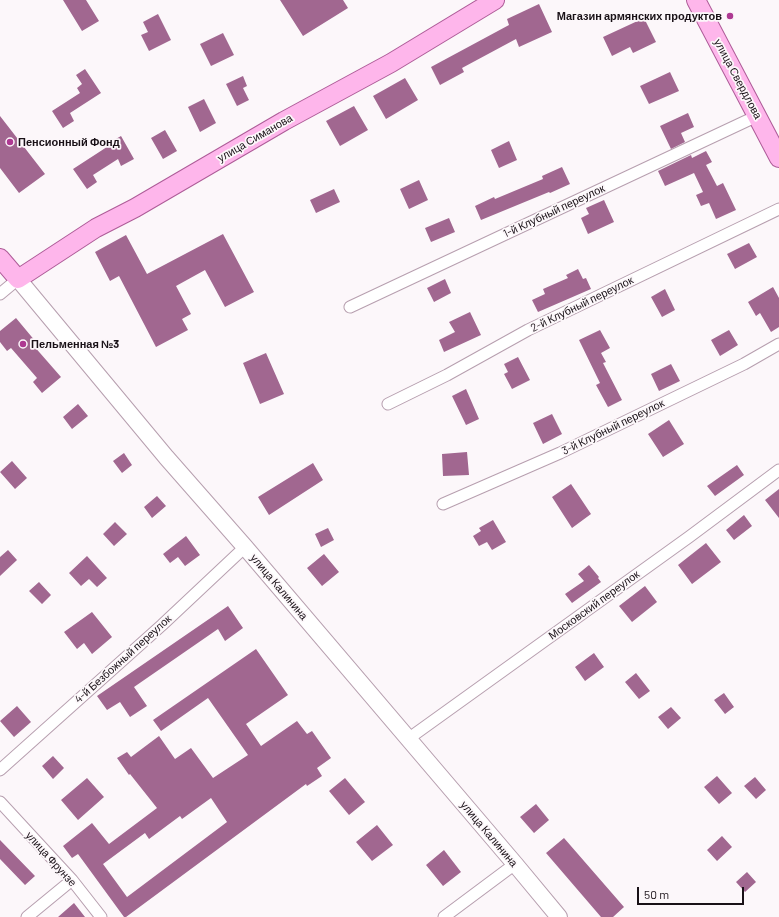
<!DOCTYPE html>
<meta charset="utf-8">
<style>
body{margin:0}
#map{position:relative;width:779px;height:917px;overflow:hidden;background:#fcf7fa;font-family:Barlow,sans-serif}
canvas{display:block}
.scale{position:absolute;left:637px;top:887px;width:107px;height:18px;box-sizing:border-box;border:2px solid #191117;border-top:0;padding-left:5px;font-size:12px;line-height:14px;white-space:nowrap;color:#191117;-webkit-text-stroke:3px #fcf7fa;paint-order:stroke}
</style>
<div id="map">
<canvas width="779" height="917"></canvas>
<div class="scale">50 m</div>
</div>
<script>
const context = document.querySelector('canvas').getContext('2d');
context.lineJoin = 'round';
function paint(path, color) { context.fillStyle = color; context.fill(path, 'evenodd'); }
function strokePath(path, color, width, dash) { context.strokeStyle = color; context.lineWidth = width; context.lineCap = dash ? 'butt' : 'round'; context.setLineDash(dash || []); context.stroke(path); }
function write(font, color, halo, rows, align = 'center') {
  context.font = font + ' Barlow,sans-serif'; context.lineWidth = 3.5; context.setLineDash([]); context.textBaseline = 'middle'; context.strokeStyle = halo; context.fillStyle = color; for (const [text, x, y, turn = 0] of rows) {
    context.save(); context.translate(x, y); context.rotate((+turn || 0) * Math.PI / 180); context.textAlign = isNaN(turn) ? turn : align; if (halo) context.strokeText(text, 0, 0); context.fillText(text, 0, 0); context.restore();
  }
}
paint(new Path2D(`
 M63 0H86L99 21 82 31Z
 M280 0H343L348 8 303 36Z
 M539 4 552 32 519 47 516 39 462 68 464 72 440 85 431 67 509 25 507 19Z
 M158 14 171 40 149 51 141 35 148 32 143 22Z
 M644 18 656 42 633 53 630 47 612 56 603 37Z
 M223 33 234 55 211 66 200 44Z
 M85 69 101 93 70 113 74 121 63 128 52 111 80 93 77 88 82 84 76 75Z
 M670 72 679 91 649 104 640 86Z
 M243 76 247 86 243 88 249 100 237 106 226 84Z
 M405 78 418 100 386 119 373 96Z
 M204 99 216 123 200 132 188 107Z
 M354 106 368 130 340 146 326 121Z
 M688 113 694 127 681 133 685 142 671 149 660 126Z
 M0 116 45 174 19 193 0 168Z
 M165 130 177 151 163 159 151 138Z
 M121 136 134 159 121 166 118 159 93 175 97 182 87 189 73 169 110 145 109 143Z
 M509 141 517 160 499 168 491 150Z
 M706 151 712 162 706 165 717 186 723 183 736 210 716 219 709 203 701 206 696 195 703 192 694 173 665 186 658 171 691 155 692 158Z
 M562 167 570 184 550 193 549 192 481 220 475 206 494 197 495 199 543 179 542 176Z
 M419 180 428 200 409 209 400 189Z
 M334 189 340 202 316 213 310 200Z
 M604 200 614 222 588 234 581 218 589 214 586 208Z
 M449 218 455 232 431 242 425 228Z
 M223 234 254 292 225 307 205 270 176 286 191 314 182 319 188 330 156 347 119 276 110 281 95 252 126 235 147 274Z
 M749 243 757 257 735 269 727 254Z
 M578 269 583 279 586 278 591 289 538 312 532 300 545 294 543 289 568 278 566 275Z
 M445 279 451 293 434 302 427 288Z
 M773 287 779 298V327L771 332 760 313 756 316 748 302Z
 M665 289 675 310 662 317 651 297Z
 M470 312 481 335 444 352 439 340 455 332 449 322Z
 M16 318 36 342 33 345 61 377 42 393 33 382 37 378 11 348 7 351 0 342V331Z
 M600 330 610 348 601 353 606 362 603 363 622 400 608 407 596 385 600 383 579 340Z
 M729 330 738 345 720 356 711 340Z
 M266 353 284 394 260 404 243 363Z
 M518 357 530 380 512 389 504 374 508 372 504 364Z
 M671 364 680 381 659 391 651 374Z
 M466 389 479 419 466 425 452 396Z
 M78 404 88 416 72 429 63 417Z
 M552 414 562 434 543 444 533 423Z
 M669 420 684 444 663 457 648 434Z
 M467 452 469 475 443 476 442 454Z
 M124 453 132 465 122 473 113 461Z
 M12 461 27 478 15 489 0 472Z
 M313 463 323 480 269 515 258 497Z
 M737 465 744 475 715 496 707 486Z
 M571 484 591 514 572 528 552 497Z
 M779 489V518L765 500Z
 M157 496 166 506 152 518 144 507Z
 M744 515 752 526 734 540 726 530Z
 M493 520 506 542 492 550 487 542 479 546 473 536 481 531 479 528Z
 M115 522 127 534 114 546 103 534Z
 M328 528 334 540 321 547 315 534Z
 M186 536 200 555 185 566 178 557 170 563 163 554Z
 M706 543 721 562 692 584 678 565Z
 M8 550 17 560 0 576V557Z
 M324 554 339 572 322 586 307 568Z
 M87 556 107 578 97 587 89 579 81 586 69 573Z
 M589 565 599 577 598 578 601 582 572 603 565 594 584 581 578 574Z
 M39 582 51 595 42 604 29 591Z
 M645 586 657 602 632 622 619 606Z
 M228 606 243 628 225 641 218 629 134 687 147 706 130 717 120 702 107 710 97 696Z
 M92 612 112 637 92 654 84 643 77 649 64 632Z
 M256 649 288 695 246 724 261 746 297 721 307 734 312 731 331 758 317 768 322 776 307 786 306 784 126 917H124L78 854 72 858 63 846 92 823 109 844 157 808 130 774 129 775 117 758 127 752 131 757 159 736 175 759 191 748 213 778 248 755 208 698 161 731 153 720ZM211 798 227 822 127 897 103 864 145 833 149 839 180 816 182 819Z
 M594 653 604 667 585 681 575 667Z
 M636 673 650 691 639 699 625 682Z
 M724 693 734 707 725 714 714 700Z
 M17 706 31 722 14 737 0 721Z
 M671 707 681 718 668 729 658 717Z
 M53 756 64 768 53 779 42 766Z
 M717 776 732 793 719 804 704 787Z
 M755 777 766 790 756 799 744 786Z
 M87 778 104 797 78 820 61 800Z
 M345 778 365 802 349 815 329 791Z
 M536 804 549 820 534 833 520 817Z
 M377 825 393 845 372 861 356 842Z
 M722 836 732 847 717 861 707 850Z
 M564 838 624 907 613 917H601L546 853Z
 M0 840 35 876 25 885 0 859Z
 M444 850 461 872 443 886 426 865Z
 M747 872 756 882 745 892 736 882Z
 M74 903 85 917H58Z`), '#a16790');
const street = new Path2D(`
 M0 294 18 279
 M350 307 757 116
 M388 404 447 375 528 330 779 209
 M443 504 560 453 744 364 779 344
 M408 739 689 537 779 470
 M0 770 162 625 245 547
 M0 802 72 880 101 917
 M27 917 72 880
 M444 917 515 864`);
const secondary = new Path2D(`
 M18 279 166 457 245 547 515 864 559 917`);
const primary = new Path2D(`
 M696 0 779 158
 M0 258 18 279 96 228 135 208 284 121 391 63 495 0`);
strokePath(street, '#b79faf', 13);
strokePath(secondary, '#b79faf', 18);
strokePath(primary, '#ae5c98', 20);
strokePath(street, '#fff', 11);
strokePath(secondary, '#fff', 16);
strokePath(primary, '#feb6eb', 18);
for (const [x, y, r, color] of [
 [730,16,4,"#ae3992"],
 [10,142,4,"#ae3992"],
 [23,344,4,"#ae3992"]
]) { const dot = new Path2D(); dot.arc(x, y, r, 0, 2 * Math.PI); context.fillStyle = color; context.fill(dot); strokePath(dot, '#fcf7fa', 1.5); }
write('bold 11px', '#191117', '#fcf7fa', [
 ["Магазин армянских продуктов",722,16,"right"],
 ["Пенсионный Фонд",18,142],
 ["Пельменная №3",31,344]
], 'left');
write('11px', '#191117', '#fcf7fa', [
 ["улица Свердлова",738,79,62],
 ["улица Симанова",255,138,-30],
 ["1-й Клубный переулок",554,211,-25],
 ["2-й Клубный переулок",582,304,-26],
 ["3-й Клубный переулок",613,427,-26],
 ["улица Калинина",279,587,50],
 ["Московский переулок",594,605,-36],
 ["4-й Безбожный переулок",123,659,-42],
 ["улица Калинина",489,834,50],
 ["улица Фрунзе",51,859,48]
]);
</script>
